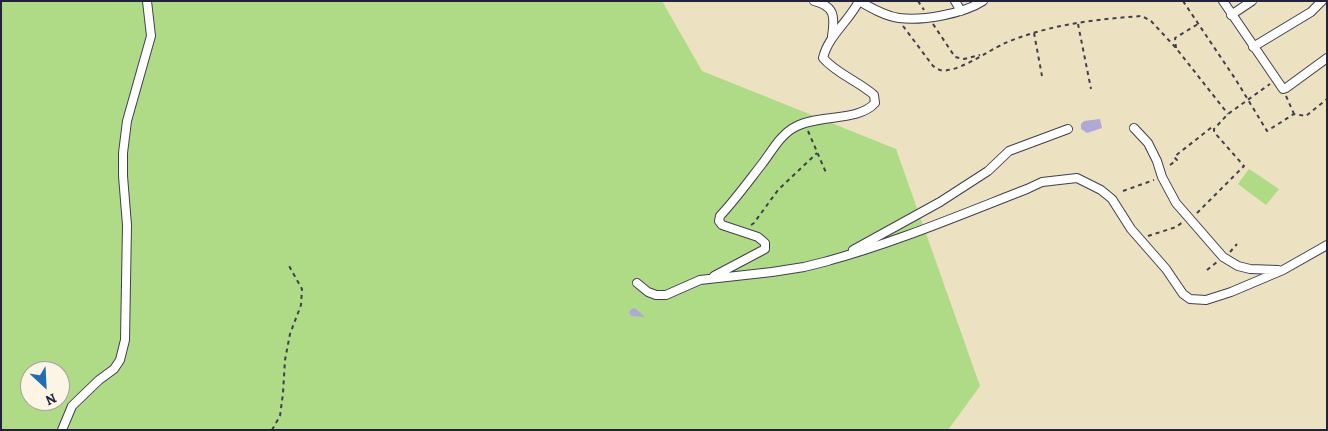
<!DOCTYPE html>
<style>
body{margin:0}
#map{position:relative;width:1328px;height:431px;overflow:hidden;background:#ece1c0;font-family:Alegreya,serif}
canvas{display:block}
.frame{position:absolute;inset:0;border:2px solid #22223b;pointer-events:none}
.north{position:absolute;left:20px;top:361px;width:50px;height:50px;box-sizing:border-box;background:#fcf5e5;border:1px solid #a5a1a1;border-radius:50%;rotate:155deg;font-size:14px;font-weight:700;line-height:20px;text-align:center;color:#22223b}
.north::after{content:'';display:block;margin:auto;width:18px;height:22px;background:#1f6fb2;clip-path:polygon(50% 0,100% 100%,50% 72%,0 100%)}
</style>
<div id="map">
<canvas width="1328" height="431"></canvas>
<div class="frame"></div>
<div class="north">N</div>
</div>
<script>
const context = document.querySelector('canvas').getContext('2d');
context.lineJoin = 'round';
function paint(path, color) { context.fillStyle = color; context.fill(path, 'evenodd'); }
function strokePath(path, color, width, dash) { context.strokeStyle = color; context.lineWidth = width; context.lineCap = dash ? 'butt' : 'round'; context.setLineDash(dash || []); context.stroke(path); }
paint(new Path2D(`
 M1 1H662L702 71 896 149 980 386 948 430H1ZM30 371H60V401H30Z
 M1249 169 1279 189 1266 205 1238 184Z`), '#afda86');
paint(new Path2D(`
 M1100 119 1102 128 1087 133 1081 129V124L1084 121Z
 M633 308 636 309 645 317 631 316 629 312Z`), '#b2a8d5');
const street = new Path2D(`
 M814 1C835 6 835 17 832 36
 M859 1C871 8 885 16 899 18 922 21 963 14 983 1
 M955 1 961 11
 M1223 1 1283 89 1286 88 1327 58
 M1231 15 1252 1
 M1253 47 1311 12 1322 1
 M1134 128 1148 143 1157 161 1162 177 1176 203 1223 257 1238 266 1250 269 1278 270
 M853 250 940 202 988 171 1009 151 1068 129
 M824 262C894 243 960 215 1027 189L1042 182 1077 178 1101 190 1112 199 1131 229 1166 269 1183 294 1190 299 1206 300 1231 292 1283 270 1327 245
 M714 276 765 249V243L758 237 722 225 719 221 720 216C735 200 748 182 762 164 772 151 780 135 795 127 819 114 858 122 875 103L874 95C858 81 837 74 823 58 828 36 849 21 859 1
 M637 283 648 292 656 295H666L700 280 772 272 804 267 828 261
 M62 430 72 406 99 380 114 369 120 360 125 340 127 225 123 176V153L127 121 151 36 147 1`);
strokePath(street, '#403f4f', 10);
strokePath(new Path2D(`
 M918 1 924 10
 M1183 1 1236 80 1267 131 1294 114 1306 116 1327 99
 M933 24 955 57 964 59 980 55
 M1078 24 1091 89
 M903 26 933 66C935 67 937 69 940 70 956 74 988 51 1003 44 1046 25 1096 19 1142 16L1151 21 1176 48 1228 114
 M1034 33 1042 76
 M1176 48 1175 38 1198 24
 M1286 96 1294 114
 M808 131 827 175
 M1170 165 1177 160 1174 157 1212 127 1214 129
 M1123 191 1154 180
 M1197 213 1244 166 1214 132V129L1228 114 1270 84
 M751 225 754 223 778 190 817 153
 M1148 236 1176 227 1183 222
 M1230 252 1237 244
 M1207 270 1217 262
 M272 430 280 416 283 393 285 360 290 334 301 305 302 289 288 264`), '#403f4f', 2, [4, 4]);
strokePath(street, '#fff', 8);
</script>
